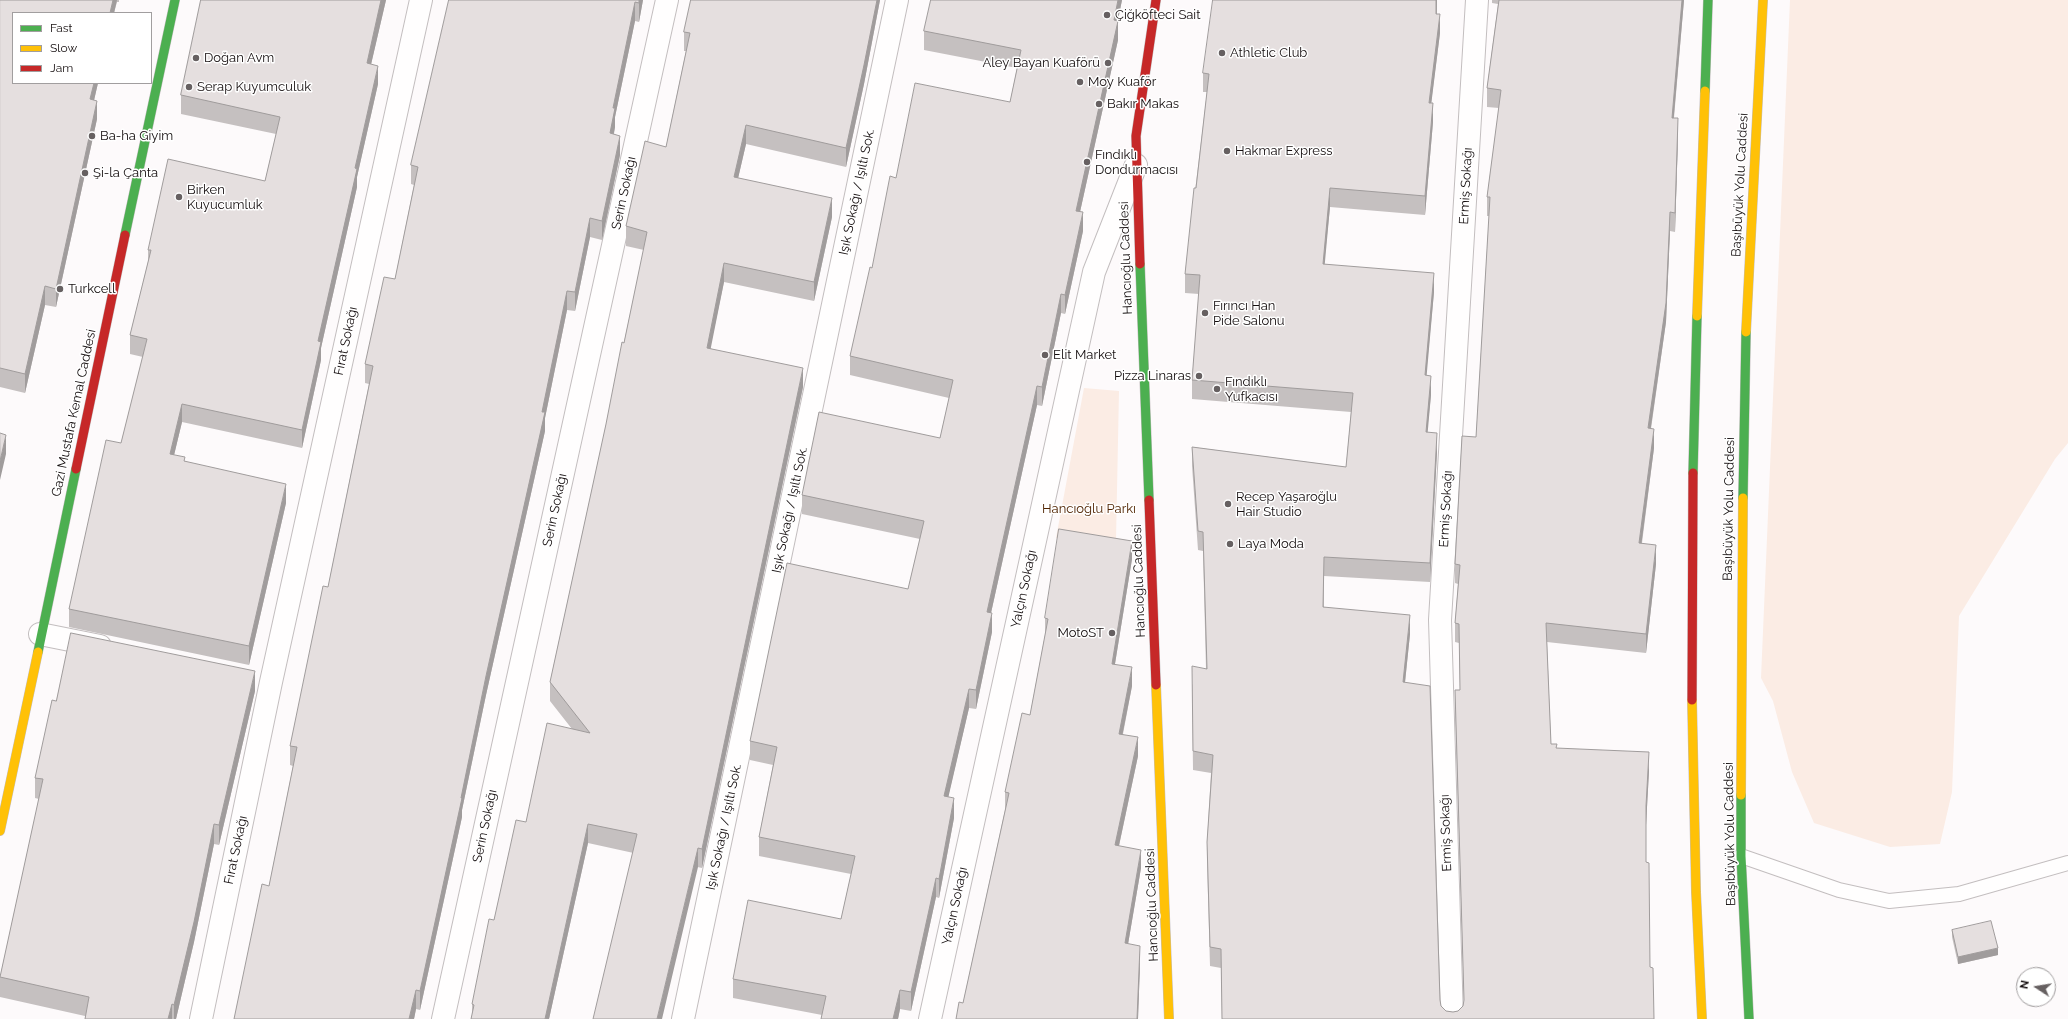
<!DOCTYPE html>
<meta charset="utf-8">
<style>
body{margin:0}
#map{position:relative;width:2068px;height:1019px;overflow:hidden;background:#fdfafb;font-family:Raleway,sans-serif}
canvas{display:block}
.legend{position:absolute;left:12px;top:12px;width:140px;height:72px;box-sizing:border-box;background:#fff;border:1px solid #a19e9f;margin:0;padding:5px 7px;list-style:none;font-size:12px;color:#140d0e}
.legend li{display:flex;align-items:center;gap:8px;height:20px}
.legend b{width:20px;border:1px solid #a19e9f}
.north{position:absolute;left:2016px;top:967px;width:40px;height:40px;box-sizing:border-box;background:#fff;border:1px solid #a19e9f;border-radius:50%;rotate:282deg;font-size:11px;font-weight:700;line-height:16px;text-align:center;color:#140d0e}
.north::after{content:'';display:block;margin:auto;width:14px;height:18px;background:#666061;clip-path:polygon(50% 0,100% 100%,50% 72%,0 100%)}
</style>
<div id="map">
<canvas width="2068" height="1019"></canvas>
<ul class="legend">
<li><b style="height:5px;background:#4caf50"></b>Fast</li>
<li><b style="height:5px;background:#ffc107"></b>Slow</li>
<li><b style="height:5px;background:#c62828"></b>Jam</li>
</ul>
<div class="north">N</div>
</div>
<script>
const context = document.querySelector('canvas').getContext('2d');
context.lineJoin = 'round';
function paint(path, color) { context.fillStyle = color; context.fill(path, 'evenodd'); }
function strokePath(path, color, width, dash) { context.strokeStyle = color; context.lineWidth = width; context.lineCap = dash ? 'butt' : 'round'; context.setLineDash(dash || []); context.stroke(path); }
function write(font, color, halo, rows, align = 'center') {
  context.font = font + ' Raleway,sans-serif'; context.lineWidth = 3; context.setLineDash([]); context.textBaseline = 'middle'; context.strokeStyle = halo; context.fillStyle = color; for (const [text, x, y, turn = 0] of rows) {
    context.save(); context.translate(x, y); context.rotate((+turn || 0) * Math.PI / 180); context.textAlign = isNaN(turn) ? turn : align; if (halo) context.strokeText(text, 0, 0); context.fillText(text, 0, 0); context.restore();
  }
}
paint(new Path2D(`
 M1790 0H2068V443L2055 459 1959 616 1952 792 1940 844 1890 847 1814 823 1792 772 1773 701 1761 678Z
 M1084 388 1119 391 1116 540 1056 538Z`), '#fbece4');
const lane = new Path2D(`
 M1741 856 1839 890 1889 901 1959 894 2068 863`);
const street = new Path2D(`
 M40 634 100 646
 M201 1019 271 682 421 0
 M443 1019 667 0
 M683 1019 897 0
 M930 1019 1094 272 1136 165
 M1452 1019 1440 620 1477 0`);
const fast = new Path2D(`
 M1705 91 1708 0
 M125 235 175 0
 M1140 264 1149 500
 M1693 473 1697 316
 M1743 498 1746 332
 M38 652 76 469
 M1741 795V856L1749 1019`);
const slow = new Path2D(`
 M1697 316 1705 91
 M1746 332 1763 0
 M1156 685 1169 1019
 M1692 700 1696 892 1702 1019
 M1741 795 1743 498
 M0 831 38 652`);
const jam = new Path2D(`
 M1140 264 1136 136 1156 0
 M76 469 125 235
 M1149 500 1156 685
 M1692 700 1693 473`);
strokePath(lane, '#c3bebf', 16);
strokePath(street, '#c3bebf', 24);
strokePath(fast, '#c3bebf', 10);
strokePath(slow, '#c3bebf', 10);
strokePath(jam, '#c3bebf', 10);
strokePath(lane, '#fffefe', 14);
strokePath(street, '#fffefe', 22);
strokePath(fast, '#4caf50', 9);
strokePath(slow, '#ffc107', 9);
strokePath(jam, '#c62828', 9);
paint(new Path2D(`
 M0 0H119V2H117L114 13H13L98 83 94 100 97 119 56 307 45 305 25 393 0 387Z
 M201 0H386L371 64 378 84 357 177V187L321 348V360L302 448 182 422 174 455 185 461 286 503 249 665 69 627V609L121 443 143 357 130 354V335L148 262V250L265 181 276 134 181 114V95Z
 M449 0H643L639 22 635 21 615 117V127L614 134 620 155 602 240 590 237 575 311 567 310 545 418V431L486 695 462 810V817L420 1010 416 1009 414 1019H234L269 886 293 766 290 765V746L328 587 369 384 365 383V364L395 279 414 185 411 184V165Z
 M691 0H880L864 84 846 167 746 144 738 178 832 217 814 301 724 282 710 348 803 387 702 868 588 843 549 1019H471L472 1015V1004L494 920 526 822 572 729 550 701V682L644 250 626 246V226L666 147 686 51H684V32Z
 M931 0H1122L1118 21V40L1080 212 1083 231 1065 314 1061 313 1042 406 1037 405 991 613 992 632 976 709 969 708 948 797 954 818 939 898 936 897 911 1011 900 1009 898 1019H821L822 1015 733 998V979L841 919 851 874 759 856V837L773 765 750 760V741L908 589 920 539 802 514V495L940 438 949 398 850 375V356L896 178 1010 102 1017 68 924 50V31Z
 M1437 0V14L1440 33 1431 103 1433 122 1425 215 1330 207 1324 264 1434 292 1426 375 1431 395 1427 432 1437 452 1430 582 1324 576V607L1410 634 1405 683 1440 1000 1441 1006 1446 1011 1453 1012 1458 1011 1463 1006 1464 1002 1455 709V690H1460L1459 643 1455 642V623L1458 584 1455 583V564L1476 437 1489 216H1487V197L1499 108 1487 107V88L1498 4 1492 3V0H1684L1674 118 1678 137 1675 232 1670 231 1666 322 1651 429 1654 448 1642 543 1656 564 1646 653 1547 642 1551 744 1557 748 1649 771 1646 825V862L1650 967 1654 1019H1222L1221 968 1210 966 1207 861V842L1211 773 1193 770 1192 685 1206 669 1203 551 1198 550 1192 466V447L1346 467 1351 412 1192 399V380L1199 294 1185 293V274L1207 92H1203V73Z
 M1132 559 1115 664 1132 686 1123 734 1138 756 1119 846 1141 868 1128 944 1140 964 1138 1019H956L963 1003 1005 810V792L1030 715 1045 635V618Z
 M255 691 219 845 214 844 194 942 176 1019H85V1016L0 997V977L39 799 35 798V778L56 701Z
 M1952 930 1998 955 1958 964 1952 937Z`), '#c5c0c0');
paint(new Path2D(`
 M113 0H117L114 13H110Z
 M381 0H386L367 82V63Z
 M639 0H643L639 22Z
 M877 0H880L864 84 846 167V148Z
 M1118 0H1122L1117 24 1118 21V40L1076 230V211Z
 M1436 0H1437L1436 33Z
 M1682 0H1684L1672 137V118Z
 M635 2V21L615 117V127L610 152V133L613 108Z
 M1440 14V33L1429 122V103Z
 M378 66V84L357 177V187L321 348V360L302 448V430L318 341 355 168Z
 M94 83H98L90 118V99Z
 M97 101V119L56 307V289Z
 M1433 103V122L1425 215V196Z
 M1678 118V137L1675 232V213Z
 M746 125V144L734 196V177Z
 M620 136V155L602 240V221Z
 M1330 188V207L1323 283V264Z
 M832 198V217L814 301V282Z
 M1083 212V231L1065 314V295Z
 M1670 212V231L1666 322 1648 447V428Z
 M590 218V237L575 311V292Z
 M724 263V282L707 367V348Z
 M1434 273V292L1425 394V375Z
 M45 286V305L25 393V374Z
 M567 291V310L545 418V431L486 695 462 810V817L420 1010V991Z
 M1061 294V313L1042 406V387Z
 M803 368V387L702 868V849Z
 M1431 376V395L1426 451V432Z
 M1037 386V405L987 631V612Z
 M182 404V422L170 472V454Z
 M1654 429V448L1639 562V543Z
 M1437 433V452L1430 582V563Z
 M6 435V454L0 480V461Z
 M286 484V503L249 665V646Z
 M1132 541V559L1112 682V664Z
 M1656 545V564L1646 653V634Z
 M992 613V632L976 709V690Z
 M1410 615V634L1403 701V682Z
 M1132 667V686L1119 752V734Z
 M255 671V691L219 845V825Z
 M969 689V708L944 816V796Z
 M1138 737V756L1115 864V845Z
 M1649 752V771L1646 825V806Z
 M954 798V818L939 898V879Z
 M214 824V844L194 942 176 1019H174V1005Z
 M588 824V843L549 1019H545Z
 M698 848V867L662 1019H657Z
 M1141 850V868L1125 962V943Z
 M936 878V897L911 1011V992Z
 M1140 946V964L1138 1019H1137Z
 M1998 948V955L1958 964V957Z
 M416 990V1009L414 1019H409Z
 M900 990V1009L898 1019H893Z
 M172 1004V1019H168Z`), '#a09c9c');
const building = new Path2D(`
 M0 0H113L110 13H13V83H94L90 99 97 101 56 289 45 286 25 374 0 368Z
 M201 0H381L367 63 378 66 355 168 357 169 318 341 321 342 302 430 182 404 170 454 185 457 184 461 286 484 249 646 69 609 106 440 121 443 147 339 130 335 151 250H148L168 159 265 181 280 117 181 95Z
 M449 0H639V3L635 2 613 108H615L610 133 620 136 602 221 590 218 575 292 567 291 542 412H545L486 676 461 798H462L420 991 416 990 409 1019H234L262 884 269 886 297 747 290 746 323 586 328 587 373 366 365 364 384 277 395 279 418 167 411 165Z
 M691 0H877L864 65 846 148 746 125 734 177 832 198 814 282 724 263 707 348 803 368 702 849 698 848 657 1019H593L637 834 588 824 545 1019H471L474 1005 472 1004 489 919 494 920 516 820 526 822 547 723 590 733 550 682 606 424 622 342 624 343 647 232 626 226 645 141 666 147 690 33 684 32Z
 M931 0H1118L1114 20 1118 21 1076 211 1083 212 1065 295 1061 294 1042 387 1037 386 987 612 992 613 976 690 969 689 944 796 954 798 939 879 936 878 911 992 900 990 893 1019H821L826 996 733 979 748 900 841 919 855 856 759 837 777 747 750 741 787 563 908 589 924 521 802 495 819 412 940 438 953 380 850 356 870 267 872 268 890 176 896 178 915 83 1010 102 1021 50 924 31Z
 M1213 0H1436V14H1440L1429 103H1433L1425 196 1330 188 1323 264 1434 273 1425 375 1431 376 1426 432 1437 433 1430 563 1324 557 1323 607 1410 615 1403 682 1430 686 1440 1000 1441 1006 1446 1011 1453 1012 1458 1011 1463 1006 1464 1000 1455 690H1460L1459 624 1455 623 1460 565 1455 564 1462 436 1476 437 1490 197H1487L1501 90 1487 88 1499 0H1682L1672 118H1678L1675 213 1670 212 1666 303 1648 428 1654 429 1639 543 1656 545 1646 634 1546 623 1551 744H1557L1556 748 1649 752 1646 806V862L1649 863 1650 967 1653 968 1654 1019H1222L1221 949 1210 947 1207 842 1213 755 1193 751 1192 666 1207 669 1203 532 1198 531 1192 447 1346 467 1353 393 1192 380 1200 275 1185 274 1194 188H1196L1209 74 1203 73Z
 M0 433 6 435 0 461Z
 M1059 529 1132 541 1112 664 1132 667 1119 734 1138 737 1115 845 1141 850 1125 943 1140 946 1137 1019H956L959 1002 963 1003 1009 793 1005 792 1022 713 1030 715 1048 619 1045 618Z
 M71 633 255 671 219 825 214 824 194 922 174 1005 172 1004 168 1019H85L89 997 0 977 43 779 35 778 52 700 56 701Z
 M1991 921 1998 948 1958 957 1952 930Z`);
paint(building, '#e5dfdf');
strokePath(building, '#a09c9c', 1);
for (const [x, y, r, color] of [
 [1107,15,4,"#666061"],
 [1222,53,4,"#666061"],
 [196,58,4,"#666061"],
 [1108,63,4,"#666061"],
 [1080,82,4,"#666061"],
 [189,87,4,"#666061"],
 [1099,104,4,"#666061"],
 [92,136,4,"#666061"],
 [1227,151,4,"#666061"],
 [1087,162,4,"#666061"],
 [85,173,4,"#666061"],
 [179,197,4,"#666061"],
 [60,289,4,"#666061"],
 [1205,313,4,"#666061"],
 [1045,355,4,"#666061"],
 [1199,376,4,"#666061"],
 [1217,389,4,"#666061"],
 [1228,504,4,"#666061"],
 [1230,544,4,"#666061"],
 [1112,633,4,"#666061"]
]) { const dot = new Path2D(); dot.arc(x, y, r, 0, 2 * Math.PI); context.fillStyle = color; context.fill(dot); strokePath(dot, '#fff', 1.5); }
write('13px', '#140d0e', '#fff', [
 ["Çiğköfteci Sait",1115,15],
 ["Athletic Club",1230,53],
 ["Doğan Avm",204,58],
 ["Aley Bayan Kuaförü",1100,63,"right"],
 ["Moy Kuaför",1088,82],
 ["Serap Kuyumculuk",197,87],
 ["Bakır Makas",1107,104],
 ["Ba-ha Giyim",100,136],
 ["Hakmar Express",1235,151],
 ["Fındıklı",1095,155],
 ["Dondurmacısı",1095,170],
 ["Şi-la Çanta",93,173],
 ["Birken",187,190],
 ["Kuyucumluk",187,205],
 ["Turkcell",68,289],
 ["Fırıncı Han",1213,306],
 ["Pide Salonu",1213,321],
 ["Elit Market",1053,355],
 ["Pizza Linaras",1191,376,"right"],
 ["Fındıklı",1225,382],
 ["Yufkacısı",1225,397],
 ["Recep Yaşaroğlu",1236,497],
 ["Hair Studio",1236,512],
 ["Laya Moda",1238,544],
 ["MotoST",1104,633,"right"]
], 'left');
write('13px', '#140d0e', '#fff', [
 ["Başıbüyük Yolu Caddesi",1740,185,-87],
 ["Ermiş Sokağı",1466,186,-87],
 ["Işık Sokağı / Işıltı Sok.",857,192,-78],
 ["Serin Sokağı",624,193,-78],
 ["Hancıoğlu Caddesi",1126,258,-92],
 ["Fırat Sokağı",346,341,-78],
 ["Gazi Mustafa Kemal Caddesi",74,413,-78],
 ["Ermiş Sokağı",1446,509,-87],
 ["Başıbüyük Yolu Caddesi",1729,509,-89],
 ["Serin Sokağı",555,510,-78],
 ["Işık Sokağı / Işıltı Sok.",790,510,-78],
 ["Hancıoğlu Caddesi",1139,581,-92],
 ["Yalçın Sokağı",1024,589,-78],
 ["Serin Sokağı",485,826,-78],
 ["Işık Sokağı / Işıltı Sok.",724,827,-78],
 ["Ermiş Sokağı",1446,833,-92],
 ["Başıbüyük Yolu Caddesi",1730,834,-91],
 ["Fırat Sokağı",236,850,-78],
 ["Hancıoğlu Caddesi",1152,905,-92],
 ["Yalçın Sokağı",955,906,-78]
]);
write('13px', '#502300', '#fff', [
 ["Hancıoğlu Parkı",1089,509]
]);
</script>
